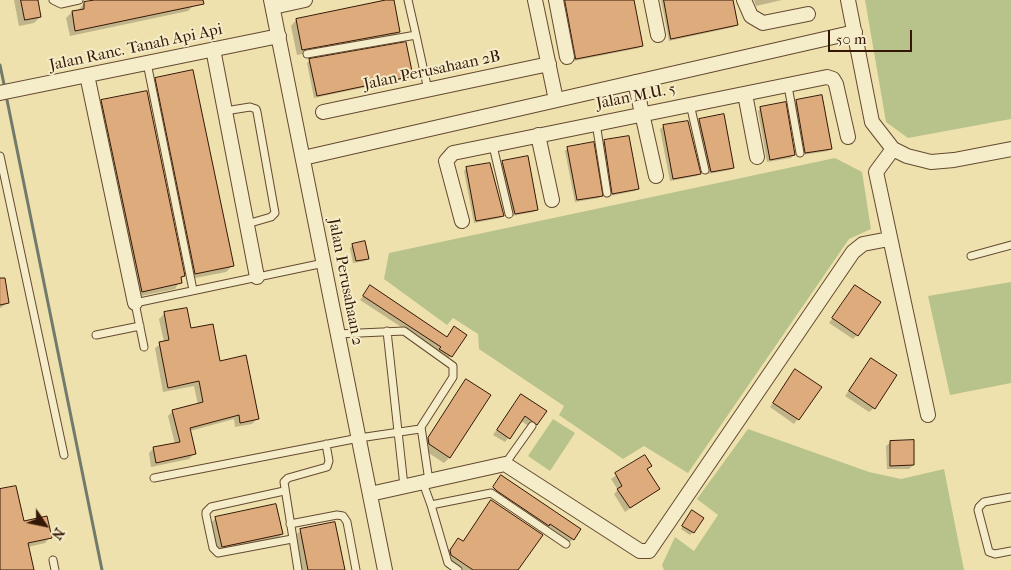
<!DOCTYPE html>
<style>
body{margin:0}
#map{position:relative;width:1011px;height:570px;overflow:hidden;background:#efe1ad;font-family:"IM FELL French Canon",serif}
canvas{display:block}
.north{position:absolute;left:20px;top:500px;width:50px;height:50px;-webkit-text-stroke:4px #f5ecca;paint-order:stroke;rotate:124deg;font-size:14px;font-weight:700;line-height:20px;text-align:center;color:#351707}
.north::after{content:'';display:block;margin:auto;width:18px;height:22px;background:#351707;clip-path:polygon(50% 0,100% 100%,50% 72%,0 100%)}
.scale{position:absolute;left:828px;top:30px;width:84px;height:22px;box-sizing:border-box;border:2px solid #351707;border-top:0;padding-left:6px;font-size:15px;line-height:18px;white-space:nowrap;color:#351707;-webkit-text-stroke:4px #f5ecca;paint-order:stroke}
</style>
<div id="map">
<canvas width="1011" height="570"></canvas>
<div class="north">N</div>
<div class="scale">50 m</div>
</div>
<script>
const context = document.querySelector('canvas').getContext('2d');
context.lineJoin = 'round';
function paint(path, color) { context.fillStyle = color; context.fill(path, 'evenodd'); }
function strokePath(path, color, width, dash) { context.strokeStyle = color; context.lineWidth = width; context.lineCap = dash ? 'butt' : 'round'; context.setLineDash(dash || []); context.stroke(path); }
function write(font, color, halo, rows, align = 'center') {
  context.font = font + ' "IM FELL French Canon",serif'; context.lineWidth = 4; context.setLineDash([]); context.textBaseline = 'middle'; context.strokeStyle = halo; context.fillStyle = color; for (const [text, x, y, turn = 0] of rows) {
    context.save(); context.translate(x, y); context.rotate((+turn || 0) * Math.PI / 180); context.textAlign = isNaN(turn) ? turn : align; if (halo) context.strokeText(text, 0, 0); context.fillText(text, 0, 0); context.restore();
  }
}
paint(new Path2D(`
 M865 0H1011V119L908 138 886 122Z
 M835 158 862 172 871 229 849 239 688 473 644 446 623 459 559 415 564 406 479 349 478 334 453 318 447 325 384 279 389 253Z
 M1011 282V383L950 395 928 296Z
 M553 419 575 433 550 471 528 456Z
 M748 429 869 472 901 479 944 469 964 570H664L662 565 675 537 694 551 718 515 697 499Z`), '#b7c38b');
paint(new Path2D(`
 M14 0H37L40 17 34 23 19 26Z
 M97 0H193L194 5 188 11 70 36 66 18 72 12 78 11 84 3Z
 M392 0 399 32 393 38 297 55 291 26 296 20Z
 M562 0H633L642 45 639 48 574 61Z
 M661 0H732L736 24 734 27 669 41Z
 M754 0H782L756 6Z
 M310 60 412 76 409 78 314 98 307 63Z
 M156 79 232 266 226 272 190 279 150 85Z
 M797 101 830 149 828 151 803 155 794 104Z
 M102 102 183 276 175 289 136 297 96 107Z
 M761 108 794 155 791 158 767 162 758 111Z
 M699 120 733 167 730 170 708 174 697 123Z
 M688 123 700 173 697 176 670 181 660 129 663 127Z
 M605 142 638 189 635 191 610 196 602 144Z
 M568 148 601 195 599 198 575 202 565 151Z
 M503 162 537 209 534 212 512 216 500 165Z
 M467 168 503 215 500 218 474 223 464 171Z
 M353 245 367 258 365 261 353 263 350 248Z
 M0 283 8 303 0 308Z
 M855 286 857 335 853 339 829 323Z
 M370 287 446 338 451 356 447 360 437 353 438 351 360 300Z
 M186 309 190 330 219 362 257 419 252 424 235 427 234 419 190 431 194 454 189 459 151 467 149 453 154 448 175 444 168 416 173 411 198 405 194 386 163 392 155 348 164 342 159 319 164 314Z
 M871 360 874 408 869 412 845 396Z
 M791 375 820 387 794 424 770 407Z
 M466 381 449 458 444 463 424 450 423 445Z
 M521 395 536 424 532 428 521 421 505 442 493 435Z
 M891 442 913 465 909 469H887L886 446Z
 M644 456 650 466 646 470 658 489 625 512 614 494 618 490 611 479Z
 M501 477 573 539 569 543 490 492Z
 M0 491 23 523 50 537 45 543 28 547 33 570H0Z
 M492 501 517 570H459L444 557 458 539 462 542Z
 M690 515 693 532 690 535 681 529Z
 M216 518 282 534 276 540 216 552 210 524Z
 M301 530 344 570H302L295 536Z`), '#0003');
strokePath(new Path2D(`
 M0 65 5 89
 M6 95 102 570`), '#727b6b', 3);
const building = new Path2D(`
 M21 0H38L41 17 25 20Z
 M95 0H203L204 4 75 31 72 11 84 9V2Z
 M386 0H394L400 32 302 50 296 19Z
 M565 0H634L643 46 576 59Z
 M664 0H733L738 25 671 39Z
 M406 42 413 76 317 96 309 59Z
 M193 70 234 266 195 274 155 78Z
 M147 91 185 276 181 277 182 283 142 292 101 100Z
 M822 95 832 149 805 153 796 100Z
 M786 102 795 155 770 160 760 107Z
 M724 114 734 168 711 172 699 119Z
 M688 121 701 174 673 179 663 125Z
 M629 136 639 189 612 194 604 140Z
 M594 142 603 196 577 200 567 147Z
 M528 156 538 210 515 214 502 161Z
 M490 163 504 216 476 221 466 167Z
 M365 241 369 259 356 261 352 244Z
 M0 278H5L9 303 0 305Z
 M370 285 447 337 454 326 467 335 452 357 439 349 441 347 363 296Z
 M855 285 881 302 858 336 832 318Z
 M187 308 191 328 213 324 220 361 246 355 259 419 240 423 239 415 190 428 196 454 156 463 153 447 180 442 172 410 203 402 199 381 168 388 159 342 169 340 164 312Z
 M871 358 897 375 875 409 849 391Z
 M795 369 822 387 799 420 773 403Z
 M466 379 491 395 450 458 429 444 428 438Z
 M521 394 547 411 537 425 525 416 510 439 497 430Z
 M914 440V465L890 466V441Z
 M645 455 652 466 647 469 660 489 630 508 617 489 622 486 615 473Z
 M501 475 581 529 574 540 550 524 549 526 497 491 493 487Z
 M16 486 24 521 47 516 52 538 28 543 34 570H0V489Z
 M491 500 543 535 518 570H473L451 555 450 550 458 538 463 541Z
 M276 504 283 534 222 547 215 517Z
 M692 510 704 518 694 533 682 526Z
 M335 522 345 570H308L300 529Z`);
paint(building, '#deac7c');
strokePath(building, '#351707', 1);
const lane = new Path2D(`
 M53 0 61 4 79 0
 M408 0 416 35
 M307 54 416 35 428 90
 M147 63 193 290
 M788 86 800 153
 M690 104 705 170
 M225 111 250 107 256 109 257 112 275 213 271 217 247 224
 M596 123 607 193
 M493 146 509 214
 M0 156 64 455
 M971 256 1011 245
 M387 331 404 486
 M338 334 404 331 453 366V377L421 427 429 481
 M96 335 140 326
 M144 347 135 303 324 263
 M505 464 532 426
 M154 478 359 438 420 429
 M423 483 431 505 491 493 566 544
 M284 491 211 507 206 512V515L213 548 218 553 292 539
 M1011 497 984 502 979 507 978 510 989 552 995 554 1011 551
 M431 505 448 563 458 570
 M290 524 337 515 343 516 347 522 356 570
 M53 560 55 570
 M298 570 284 482 288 478 327 467 329 461 326 444`);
const street = new Path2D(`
 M271 0 385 570
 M535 0 556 100
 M556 0 567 57
 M651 0 658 35
 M744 0 751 16 763 23 808 14
 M848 0 872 122 893 149 907 156 931 162 954 160 1011 149
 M273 7 305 0
 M213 49 257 277
 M87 75 135 303
 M635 82 656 176
 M0 93 279 36
 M745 94 757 157
 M323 112 549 64
 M538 135 552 200
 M893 149 876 172 928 415
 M303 158 855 32
 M462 221 446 161 453 153 827 77 833 79 836 84 848 137
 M370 494 505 464 640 551H649L853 252 863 244 889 239`);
strokePath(lane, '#644a30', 9);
strokePath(street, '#644a30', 16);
strokePath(lane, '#f5ecca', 7);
strokePath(street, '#f5ecca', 14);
write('16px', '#351707', '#f5ecca', [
 ["Jalan Ranc. Tanah Api Api",136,48,-12],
 ["Jalan Perusahaan 2B",432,71,-12],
 ["Jalan M.U. 5",636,97,-11],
 ["Jalan Perusahaan 2",345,282,79]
]);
</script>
